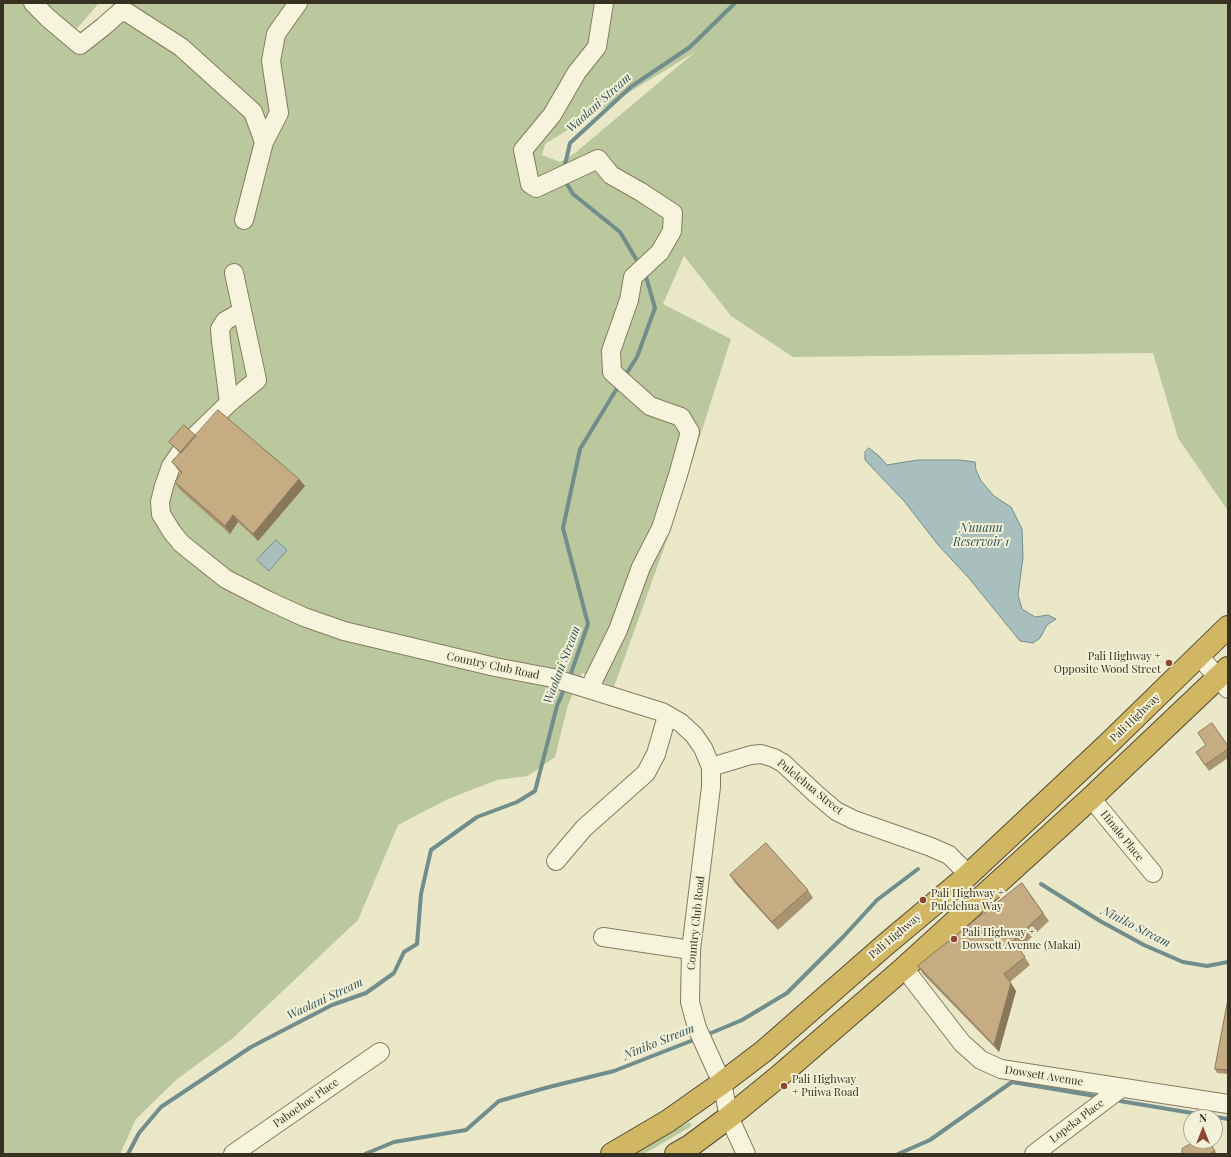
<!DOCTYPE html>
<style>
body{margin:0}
#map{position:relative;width:1231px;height:1157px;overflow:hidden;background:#ebe8c9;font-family:"Playfair Display",serif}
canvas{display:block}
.frame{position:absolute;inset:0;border:4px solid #373121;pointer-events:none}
.north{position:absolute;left:1183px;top:1109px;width:40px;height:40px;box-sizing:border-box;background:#f3f1d8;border:1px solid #a8a48f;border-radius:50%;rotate:0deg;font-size:11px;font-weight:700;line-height:16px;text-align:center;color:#373121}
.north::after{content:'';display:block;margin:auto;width:14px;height:18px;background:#8f4635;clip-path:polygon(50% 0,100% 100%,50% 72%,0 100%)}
</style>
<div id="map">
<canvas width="1231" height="1157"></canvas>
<div class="frame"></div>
<div class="north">N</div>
</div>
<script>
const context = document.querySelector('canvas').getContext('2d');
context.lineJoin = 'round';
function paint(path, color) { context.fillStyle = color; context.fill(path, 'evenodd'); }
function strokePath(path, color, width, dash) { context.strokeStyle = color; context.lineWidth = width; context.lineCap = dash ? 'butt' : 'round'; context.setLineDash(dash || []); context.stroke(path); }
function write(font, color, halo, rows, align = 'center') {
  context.font = font + ' "Playfair Display",serif'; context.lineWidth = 4; context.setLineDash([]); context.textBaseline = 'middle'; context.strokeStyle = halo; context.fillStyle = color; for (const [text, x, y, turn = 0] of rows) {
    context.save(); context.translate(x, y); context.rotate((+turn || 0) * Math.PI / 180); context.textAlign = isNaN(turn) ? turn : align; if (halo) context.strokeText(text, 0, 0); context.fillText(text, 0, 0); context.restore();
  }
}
paint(new Path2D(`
 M3 3H99L74 32 84 31 120 3H1228V511L1178 438 1153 353 793 357 731 316 684 256 663 304 731 339 668 537 614 687 582 673 568 705 555 757 528 776 497 780 448 799 398 825 358 920 233 1038 176 1080 136 1119 120 1154H3ZM695 52 575 153 560 162 542 155 545 144Z
 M689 1122 692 1125 690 1127 644 1154H635Z`), '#bbc89e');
const water = new Path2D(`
 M869 448 879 456 887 465 918 460H960L975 462 976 470 981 481 994 496 1011 507 1022 529 1023 557 1018 595 1022 609 1035 617 1048 615 1056 619 1047 625 1040 638 1033 643 1020 641 968 577 939 546 904 501 865 460V452Z
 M276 540 287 550 269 571 257 560Z`);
paint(water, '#a9bfbd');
strokePath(water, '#718d8c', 1);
strokePath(new Path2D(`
 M564 169 570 143 632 86 690 47 735 3
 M564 179 573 194 620 232 639 264
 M625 376 637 357 655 308 645 273
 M569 679 588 624 563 528 580 449 619 385
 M1041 884 1100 921 1144 945 1183 962 1207 966 1228 962
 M704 1036 742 1020 787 993 843 937 877 900 918 869
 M1120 1101 1228 1119
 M128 1154 139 1133 161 1107 251 1047 332 1005 366 993 394 973 404 952 417 944 421 894 431 850 477 817 517 802 535 791 557 706 565 687
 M365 1154 394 1142 466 1130 499 1101 549 1087 614 1071 696 1039
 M898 1154 930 1140 1012 1082 1095 1096`), '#718d8c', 4);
const minor = new Path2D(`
 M33 3 48 18 80 45 103 27 121 11 128 13 181 47 253 112 264 142 244 220
 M264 142 279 113 271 61 276 34 298 3
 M229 403 221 341 220 329 225 321 241 312
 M195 436 229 403 257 380 234 273
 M180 453 171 466 164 486 160 502 161 514 172 532 181 543 192 552 226 579 269 601 304 617 344 631 495 667 553 678 662 712 681 723 694 735 703 748 711 767V787L691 950 690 1002 697 1028 722 1083 729 1117 746 1154
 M1199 656 1228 689
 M589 689 618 630 641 567 661 528 678 475 690 432 681 417 650 406 612 372 611 351 629 300 633 277 660 252 672 231 673 213 641 192 611 175 598 159 536 188 530 184 523 150 552 115 577 72 597 47 604 3
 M711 767 751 755 761 754 774 758 783 763 816 794 836 811 854 820 931 847 949 855 968 874
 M1091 798 1153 873
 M556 861 584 828 646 773 656 754 667 716
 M603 937 691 950
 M904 968 962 1043 981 1060 1001 1069 1228 1104
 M233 1154 380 1052
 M1034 1154 1121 1088`);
const highway = new Path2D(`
 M612 1154 668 1121 722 1083 764 1051 885 945 965 878 1109 743 1228 627
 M676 1154 690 1146 729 1117 778 1077 904 968 1091 798 1228 668`);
strokePath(minor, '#867b5f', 20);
strokePath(highway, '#544933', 24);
strokePath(minor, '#f6f4dc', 18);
strokePath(highway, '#d1b763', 22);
paint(new Path2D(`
 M196 436 299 479 305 486 258 541 238 522 230 534 180 490 175 482 181 473 178 470 172 462 180 453 169 442Z
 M1228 746V758L1209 771 1196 752Z
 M730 875 808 890 813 898 778 930 735 883Z
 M1022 883 1049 921 1019 949 1030 965 1010 982 1016 991 999 1052 923 974 918 966Z
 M1228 999V1074L1217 1073 1215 1069Z
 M1209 1141 1217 1154H1182Z`), '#a99471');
paint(new Path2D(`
 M299 479 305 486 258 541 253 534Z
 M233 515 238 522 230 534 225 526Z
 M1011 983 1016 991 999 1052 994 1045Z`), '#8a785c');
const building = new Path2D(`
 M218 410 299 479 253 534 233 515 225 526 175 482 182 472 172 462Z
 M184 425 196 436 181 453 169 442Z
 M1212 723 1228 746V749L1205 765 1196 752 1206 745 1198 733Z
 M766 843 808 890 772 922 730 875Z
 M1022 883 1043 913 1013 941 1025 957 1004 974 1011 983 994 1045 918 966Z
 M1228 999V1070L1215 1069Z
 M1195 1141H1209L1215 1151 1209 1154H1182V1149Z`);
paint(building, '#c5ac83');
strokePath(building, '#8a785c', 1);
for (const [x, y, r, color] of [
 [1169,663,4,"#8f4635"],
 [923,900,4,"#8f4635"],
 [954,939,4,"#8f4635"],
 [784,1086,4,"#8f4635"]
]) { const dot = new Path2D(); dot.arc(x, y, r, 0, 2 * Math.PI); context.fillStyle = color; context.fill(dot); strokePath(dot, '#f3f1d8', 1.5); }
write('11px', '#373121', '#f3f1d8', [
 ["Pali Highway +",1161,657,"right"],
 ["Opposite Wood Street",1161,670,"right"],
 ["Pali Highway +",931,894],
 ["Pulelehua Way",931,907],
 ["Pali Highway +",962,933],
 ["Dowsett Avenue (Makai)",962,946],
 ["Pali Highway",792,1080],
 ["+ Puiwa Road",792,1093]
], 'left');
write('11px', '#373121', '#f3f1d8', [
 ["Country Club Road",493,666,12],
 ["Pali Highway",1135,718,-44],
 ["Pulelehua Street",810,787,39],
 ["Hinalo Place",1122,836,51],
 ["Country Club Road",696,923,-84],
 ["Pali Highway",895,936,-40],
 ["Dowsett Avenue",1044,1076,9],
 ["Pahoehoe Place",306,1103,-35],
 ["Lopeka Place",1077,1121,-37]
]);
write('italic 12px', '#325156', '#f3f1d8', [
 ["Waolani Stream",599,103,-42],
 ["Nuuanu",981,528],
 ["Reservoir 1",981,542],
 ["Waolani Stream",562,665,-69],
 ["Niniko Stream",1136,927,27],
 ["Waolani Stream",325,999,-25],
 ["Niniko Stream",659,1042,-22]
]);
</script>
